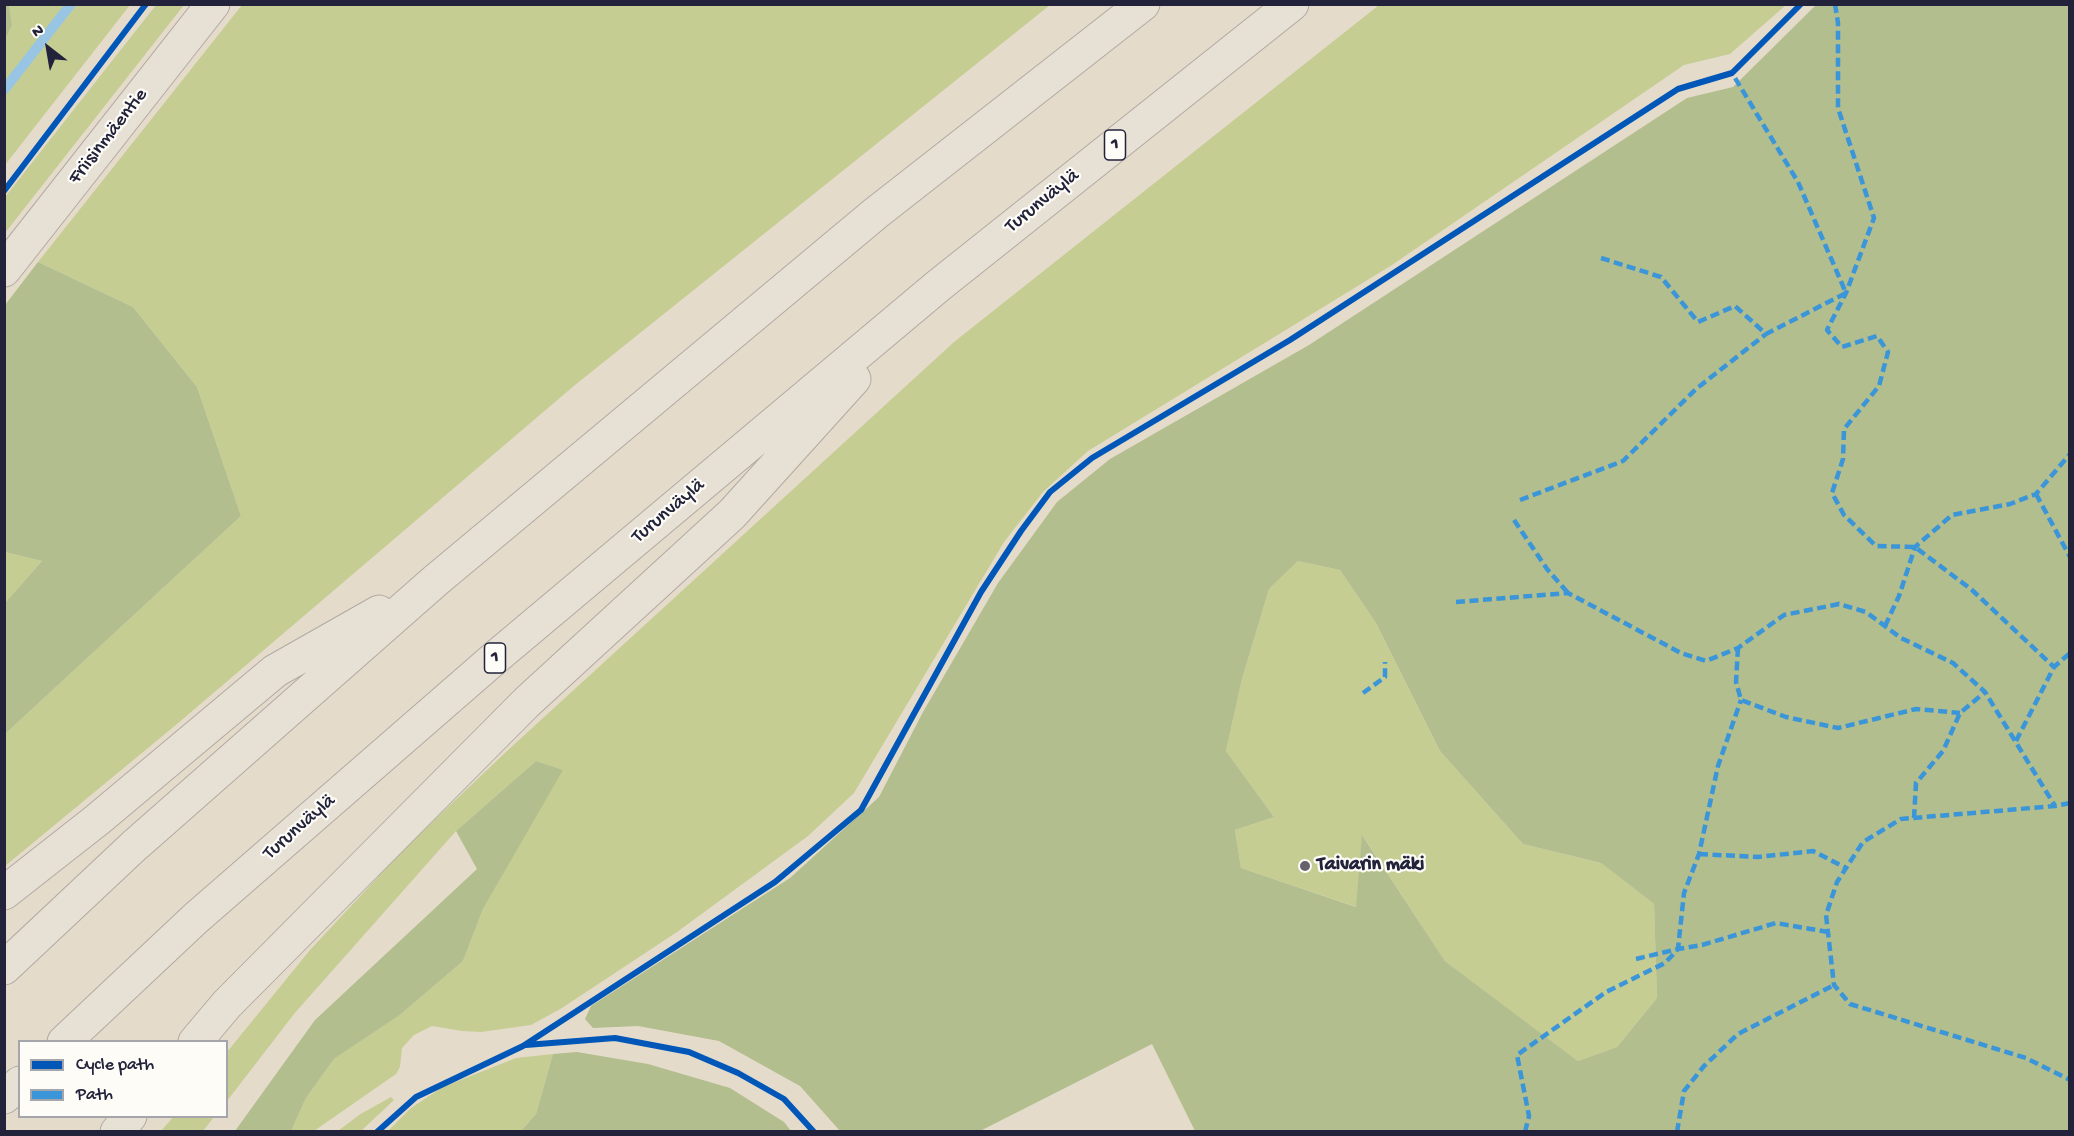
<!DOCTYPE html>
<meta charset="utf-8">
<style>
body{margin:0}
#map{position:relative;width:2074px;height:1136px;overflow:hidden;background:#e5dbcb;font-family:"Gochi Hand",sans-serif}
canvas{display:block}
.frame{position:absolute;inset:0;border:6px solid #22223b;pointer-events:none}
.legend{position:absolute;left:18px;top:1040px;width:210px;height:78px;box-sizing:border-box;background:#fdfcf7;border:2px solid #a5a5ac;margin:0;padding:8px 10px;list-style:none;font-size:18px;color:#22223b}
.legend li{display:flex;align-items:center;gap:12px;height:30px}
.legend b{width:30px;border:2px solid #a5a5ac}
.north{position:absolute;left:18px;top:18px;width:60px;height:60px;-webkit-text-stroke:4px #fdfcf7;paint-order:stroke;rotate:329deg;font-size:16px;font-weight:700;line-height:24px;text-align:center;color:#22223b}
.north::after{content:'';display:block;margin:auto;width:21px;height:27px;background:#22223b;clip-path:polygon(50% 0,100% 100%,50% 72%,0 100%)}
</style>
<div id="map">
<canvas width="2074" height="1136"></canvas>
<div class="frame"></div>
<ul class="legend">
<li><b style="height:8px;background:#0057b8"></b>Cycle path</li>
<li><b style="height:8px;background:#3b95d9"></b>Path</li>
</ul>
<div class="north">N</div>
</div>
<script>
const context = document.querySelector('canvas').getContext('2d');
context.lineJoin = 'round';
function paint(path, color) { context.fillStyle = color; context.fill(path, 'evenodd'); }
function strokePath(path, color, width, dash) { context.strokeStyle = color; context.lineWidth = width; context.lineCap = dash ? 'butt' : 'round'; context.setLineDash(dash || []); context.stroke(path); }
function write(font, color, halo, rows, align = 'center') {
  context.font = font + ' "Gochi Hand",sans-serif'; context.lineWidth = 4.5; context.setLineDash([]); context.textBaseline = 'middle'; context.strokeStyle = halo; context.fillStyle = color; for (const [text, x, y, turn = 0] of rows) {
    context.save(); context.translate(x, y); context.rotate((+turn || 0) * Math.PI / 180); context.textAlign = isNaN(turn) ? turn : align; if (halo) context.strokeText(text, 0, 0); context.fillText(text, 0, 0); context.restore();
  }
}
paint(new Path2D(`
 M9 5H130L5 165 4 39 12 25Z
 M156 5H184L5 233V197Z
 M242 5H1050L575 385 177 724 5 866V734L241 516 197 387 133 307 38 262Z
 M1379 5H1786L1730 54 1684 65 1392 265 1088 451 1043 492 1004 542 854 793 808 836 677 932 562 1008 531 1025 481 1032 462 1031 432 1026 414 1035 402 1048 400 1067 396 1074 314 1131H291L306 1098 334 1059 400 1015 463 961 483 909 562 770 536 761 456 831 294 1014 227 1101V1052L310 950 406 847 507 751 954 342Z
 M5 552 42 561 5 603Z
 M1298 561 1340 570 1376 623 1440 751 1523 844 1601 863 1654 904 1657 998 1617 1047 1578 1061 1445 961 1363 836 1357 907 1241 868 1235 830 1274 817 1226 751 1242 679 1269 589Z
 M553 1054 536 1114 521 1131 387 1132 411 1108 443 1087 516 1058Z
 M391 1097 394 1100 361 1131H338L359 1115Z
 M174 1116H214V1117L203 1131H161Z`), '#c5cd93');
paint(new Path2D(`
 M5 4 9 5 12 25 5 39Z
 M1816 5H2069V1131H1195L1152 1044 980 1131H840L800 1086 719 1041 638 1026 593 1028 585 1019 591 1006 790 878 879 797 923 712 998 583 1057 502 1110 459 1309 345 1687 98 1733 87ZM1298 561 1340 570 1376 623 1440 751 1523 844 1601 863 1654 904 1657 998 1617 1047 1578 1061 1445 961 1362 835 1356 907 1241 868 1235 830 1274 817 1226 751 1242 679 1269 589Z
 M38 262 133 307 197 387 241 516 5 734V603L42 561 5 552V305Z
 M536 761 563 770 483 909 463 961 400 1015 334 1059 306 1098 291 1131H235L315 1020 477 869 456 831Z
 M577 1052 648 1064 730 1088 784 1122 791 1131H521L536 1114 553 1054Z`), '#b2be8d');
strokePath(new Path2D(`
 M4 90 71 4`), '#97c5e3', 10);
const major = new Path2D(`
 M4 270 213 4`);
const highway = new Path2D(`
 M4 893 97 820 275 671 379 612
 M4 968 134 846 435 581 876 213 1143 4
 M64 1042 196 918 496 657 938 286 1292 4
 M195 1042 227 1004 527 702 732 514 854 379
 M4 1097 20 1083
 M117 1132 130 1116`);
strokePath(major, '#b0aaa3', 35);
strokePath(highway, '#b0aaa3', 35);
strokePath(major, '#e7e0d4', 33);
strokePath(highway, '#e7e0d4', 33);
strokePath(new Path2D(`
 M1835 4 1838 23V108L1874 218 1846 293 1827 330 1842 347 1877 336 1888 352 1879 386 1844 429 1843 459 1832 493 1844 515 1876 546 1915 547 1972 590 2054 667
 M1601 258 1661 277 1698 322 1735 306 1766 334 1846 293 1798 182 1732 73
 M2036 494 2070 557
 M1520 500 1623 461 1696 389 1766 334
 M1514 520 1547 569 1568 593
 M1456 602 1568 593 1681 653 1706 661 1738 648 1784 615 1839 604 1866 612 1901 638 1953 663 1985 692 2055 806
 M1885 626 1899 596 1915 547 1952 515 2010 504 2036 494 2070 454
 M1738 648 1736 682 1741 700 1786 717 1838 728 1916 709 1960 713
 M1363 693 1385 677V662
 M2016 741 2054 667 2070 653
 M2070 803 2055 806 1901 819 1863 842 1837 882 1826 915 1834 985 1850 1004 2026 1058 2070 1080
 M1914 818 1916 783 1943 751 1960 713 1985 692
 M1699 854 1758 857 1813 851 1846 868
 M1636 959 1678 949 1702 945 1776 923 1828 932
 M1525 1132 1529 1116 1517 1055 1606 992 1665 963 1678 949 1684 893 1699 854 1718 766 1741 700
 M1677 1132 1684 1091 1704 1066 1738 1034 1834 985`), '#3b95d9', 4.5, [9, 4.5]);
strokePath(new Path2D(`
 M4 191 146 4
 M526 1045 615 1038 689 1052 738 1073 784 1099 814 1132
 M377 1132 416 1097 523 1046 775 882 861 810 981 592 1021 531 1050 492 1092 458 1290 340 1678 89 1732 73 1801 4`), '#0057b8', 6);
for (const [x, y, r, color] of [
 [1305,866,6,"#66636d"]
]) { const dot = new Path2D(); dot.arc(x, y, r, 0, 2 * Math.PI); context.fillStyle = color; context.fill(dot); strokePath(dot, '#fdfcf7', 2); }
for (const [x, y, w] of [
 [1115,145,21],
 [495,658,21]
]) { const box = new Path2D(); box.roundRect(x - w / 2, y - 15, w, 30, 4.5); context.fillStyle = '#fdfcf7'; context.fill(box); strokePath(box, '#22223b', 1.5); }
write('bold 18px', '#22223b', null, [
 ["1",1115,145],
 ["1",495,658]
]);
write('20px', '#22223b', '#fdfcf7', [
 ["Friisinmäentie",109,137,-52],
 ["Turunväylä",1043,202,-39],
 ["Turunväylä",669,512,-40],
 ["Turunväylä",300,828,-41]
]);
write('bold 20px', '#22223b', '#fdfcf7', [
 ["Taivarin mäki",1317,866]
], 'left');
</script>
